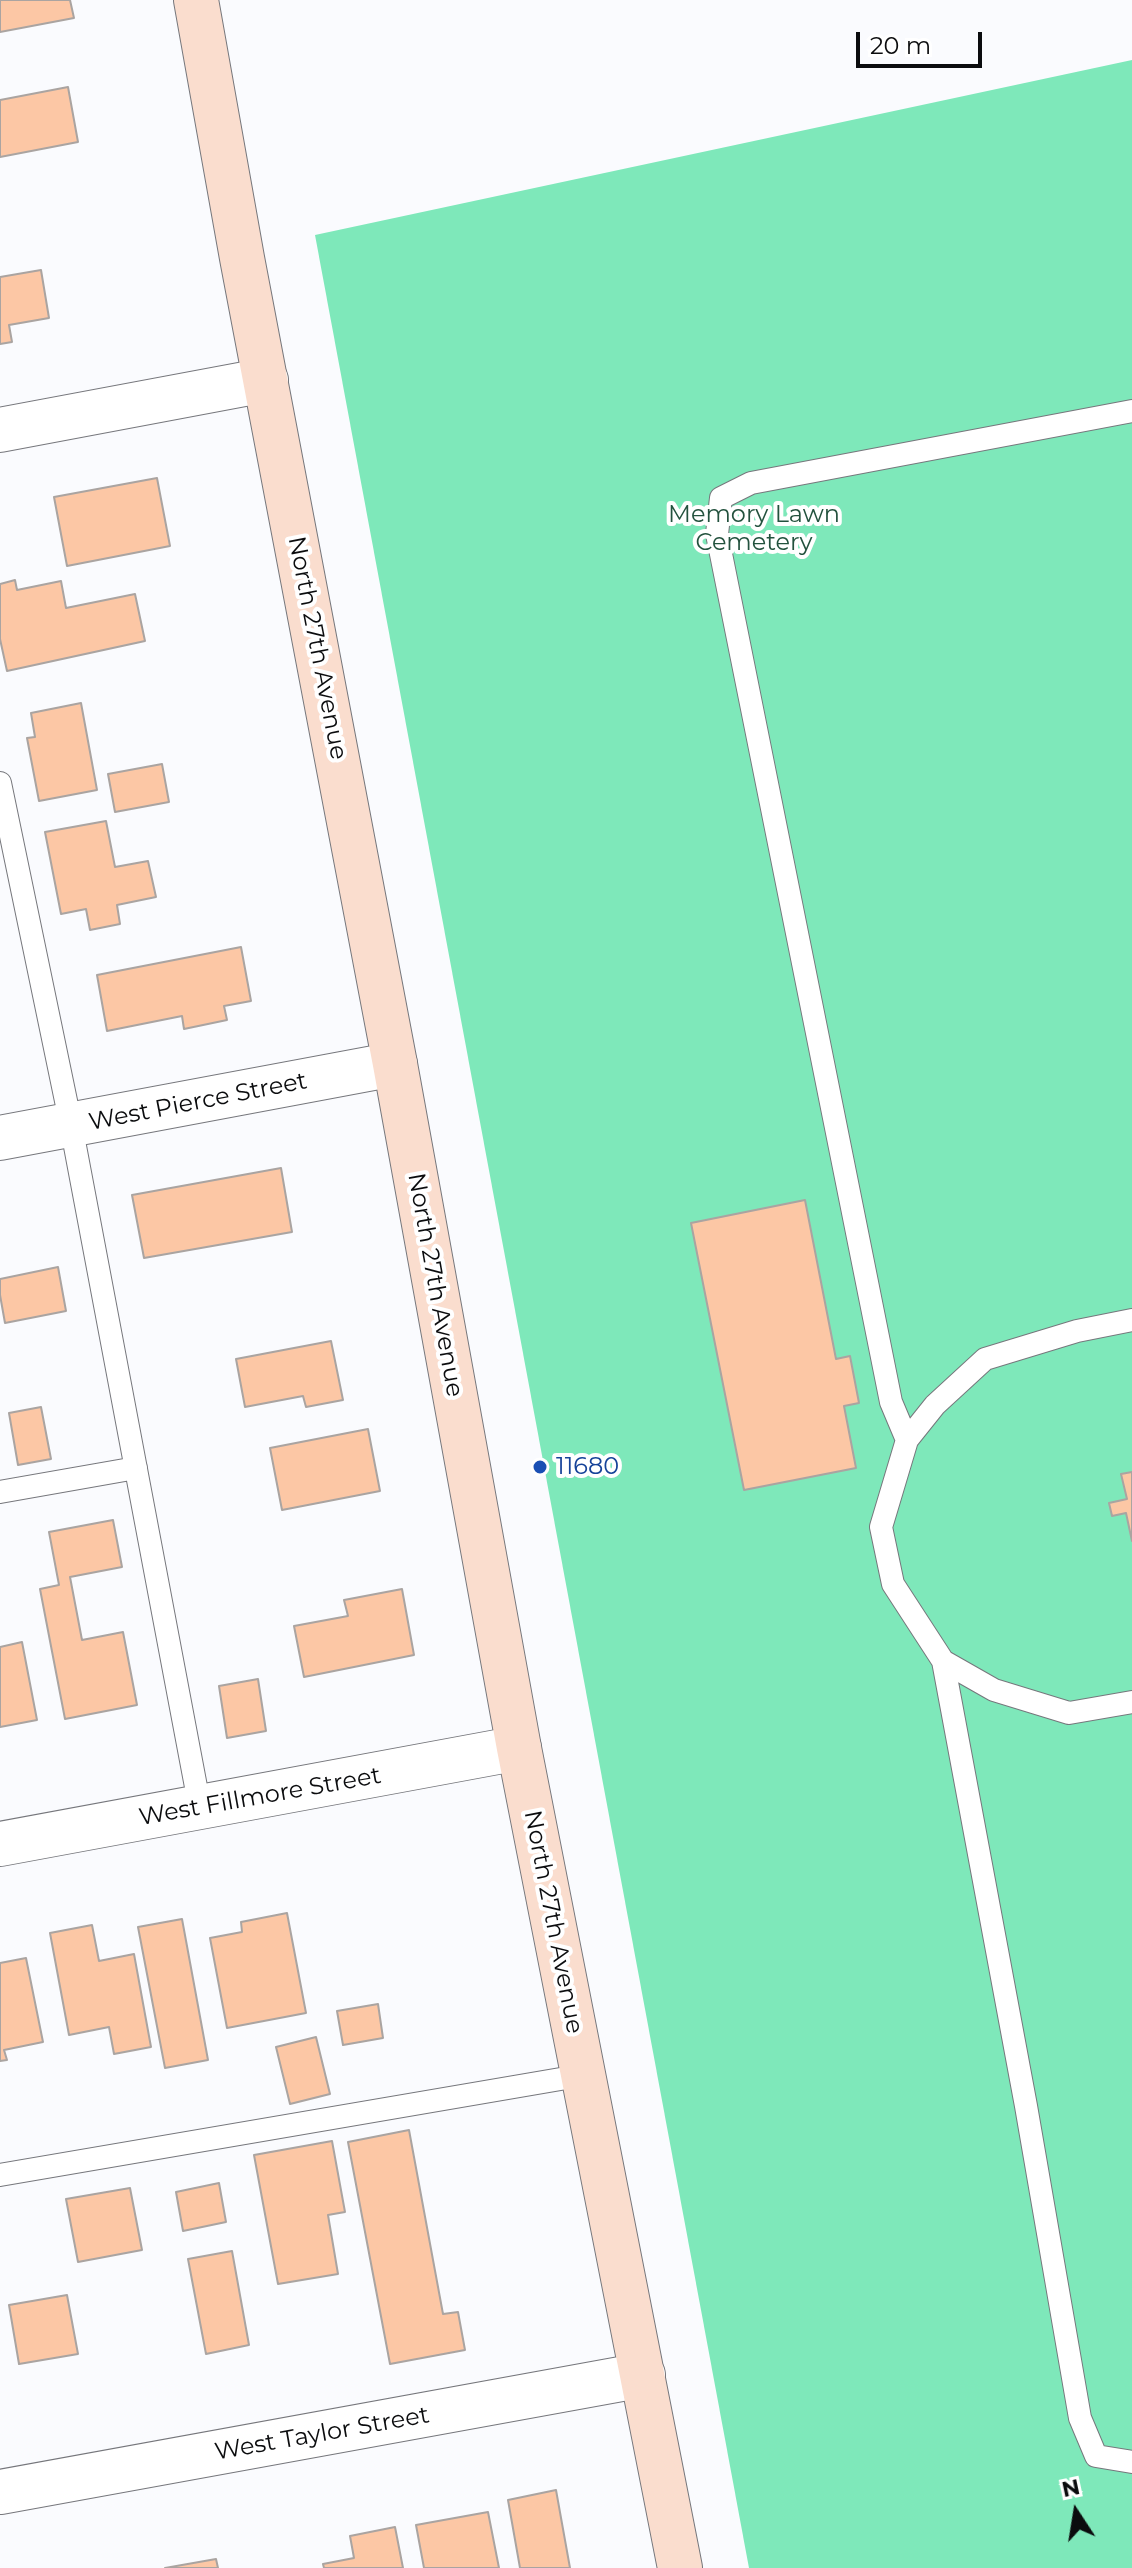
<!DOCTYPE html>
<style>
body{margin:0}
#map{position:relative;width:1132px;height:2568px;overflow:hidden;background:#fafbfe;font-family:Montserrat,sans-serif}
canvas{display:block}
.north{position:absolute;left:1036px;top:2472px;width:80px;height:80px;-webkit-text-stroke:6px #fff;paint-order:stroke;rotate:348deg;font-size:22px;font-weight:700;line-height:32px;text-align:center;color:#0b0c0e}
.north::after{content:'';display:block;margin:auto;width:28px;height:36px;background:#0b0c0e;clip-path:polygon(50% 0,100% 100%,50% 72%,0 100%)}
.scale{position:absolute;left:856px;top:32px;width:126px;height:36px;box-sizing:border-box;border:4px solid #0b0c0e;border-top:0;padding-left:10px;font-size:24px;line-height:28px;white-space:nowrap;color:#0b0c0e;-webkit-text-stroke:6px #fff;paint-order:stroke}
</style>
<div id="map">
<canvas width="1132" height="2568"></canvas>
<div class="north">N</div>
<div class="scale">20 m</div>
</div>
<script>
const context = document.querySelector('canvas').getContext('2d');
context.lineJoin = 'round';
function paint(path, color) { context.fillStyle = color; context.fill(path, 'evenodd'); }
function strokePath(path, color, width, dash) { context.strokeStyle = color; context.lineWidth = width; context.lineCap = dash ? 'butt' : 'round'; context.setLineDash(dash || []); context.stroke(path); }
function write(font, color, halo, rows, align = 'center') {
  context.font = font + ' Montserrat,sans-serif'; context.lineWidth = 8; context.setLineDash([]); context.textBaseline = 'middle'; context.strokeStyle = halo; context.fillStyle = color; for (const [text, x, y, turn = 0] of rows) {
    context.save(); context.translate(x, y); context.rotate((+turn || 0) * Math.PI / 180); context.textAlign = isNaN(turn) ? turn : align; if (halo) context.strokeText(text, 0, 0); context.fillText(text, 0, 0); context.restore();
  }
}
paint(new Path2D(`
 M1132 60V2568H749L315 235Z`), '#7ee8ba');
const building = new Path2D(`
 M0 0H70L74 18 0 32Z
 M68 87 78 142 0 157V100Z
 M41 270 49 318 9 325 12 342 0 344V277Z
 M157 478 170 546 67 566 54 497Z
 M15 580 17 590 61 581 66 608 135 594 145 641 7 671 0 639V584Z
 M81 703 97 790 39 801 27 738 35 737 31 713Z
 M162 764 169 802 115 812 108 774Z
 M106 821 115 867 148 861 156 897 117 905 120 924 90 930 86 909 61 914 45 832Z
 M241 947 251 1001 224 1006 227 1020 184 1029 182 1016 107 1031 97 975Z
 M281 1168 292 1232 144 1258 132 1195Z
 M805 1200 836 1359 850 1356 859 1403 844 1406 856 1468 744 1490 691 1223Z
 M58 1267 66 1311 5 1323 0 1295V1279Z
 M331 1341 343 1400 306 1407 303 1396 245 1407 236 1359Z
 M41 1407 51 1459 18 1465 9 1413Z
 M368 1429 380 1491 282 1510 270 1448Z
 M1132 1472V1541L1126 1513 1112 1516 1109 1503 1127 1499 1121 1474Z
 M113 1520 122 1567 70 1577 82 1640 123 1632 137 1705 65 1719 40 1589 59 1585 49 1532Z
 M402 1589 414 1655 304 1677 294 1626 348 1616 344 1600Z
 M22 1642 37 1720 0 1727V1647Z
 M258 1679 266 1731 227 1738 219 1686Z
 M287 1913 306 2013 227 2028 210 1938 242 1932 241 1922Z
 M182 1919 208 2060 165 2068 138 1927Z
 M92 1925 99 1961 134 1954 151 2047 114 2054 109 2027 69 2035 50 1933Z
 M26 1958 43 2042 4 2050 7 2060 0 2061V1963Z
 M378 2004 383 2038 343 2045 337 2011Z
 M316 2037 330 2094 290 2104 276 2047Z
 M409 2130 443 2314 458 2312 465 2350 390 2364 348 2142Z
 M332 2141 345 2212 328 2215 338 2274 278 2284 254 2155Z
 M219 2183 226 2222 183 2231 176 2192Z
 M130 2188 142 2250 78 2262 66 2199Z
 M232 2251 249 2345 206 2354 188 2259Z
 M67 2295 78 2354 19 2364 9 2305Z
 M556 2490 570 2568H520L508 2500Z
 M488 2512 499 2568H424L416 2525Z
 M395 2527 403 2568H324L323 2564 354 2558 350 2536Z
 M216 2559 218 2568H165Z`);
paint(building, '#fcc7a5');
strokePath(building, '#aaa4a1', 2);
const lane = new Path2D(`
 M0 783 71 1125 200 1808
 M1132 1320 1077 1331 985 1359 935 1405 907 1440 881 1527 893 1584 943 1661 994 1690 1069 1713 1132 1702
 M907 1440 891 1402 717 534 721 498 751 483 1132 411
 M0 1492 136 1468
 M943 1661 1026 2106 1080 2418 1096 2456 1132 2462
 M0 2175 584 2075`);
const street = new Path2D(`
 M0 430 266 380
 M0 1138 395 1064
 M0 1844 519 1748
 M0 2492 643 2375`);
const secondary = new Path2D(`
 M196 0 242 258 395 1064 519 1748 680 2568`);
strokePath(lane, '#76777c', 24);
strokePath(street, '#76777c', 46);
strokePath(secondary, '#76777c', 46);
strokePath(lane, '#fff', 22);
strokePath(street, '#fff', 44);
strokePath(secondary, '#faddce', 44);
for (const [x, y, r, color] of [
 [540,1467,8,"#1a4fb4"]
]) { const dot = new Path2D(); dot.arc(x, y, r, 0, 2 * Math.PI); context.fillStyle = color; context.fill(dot); strokePath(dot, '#fff', 3); }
write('24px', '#23523e', '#fff', [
 ["Memory Lawn",754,515],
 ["Cemetery",754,543]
]);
write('24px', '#0b0c0e', '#fff', [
 ["North 27th Avenue",317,648,79],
 ["West Pierce Street",198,1102,-11],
 ["North 27th Avenue",435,1285,80],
 ["West Fillmore Street",260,1797,-10],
 ["North 27th Avenue",553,1922,79],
 ["West Taylor Street",322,2434,-10]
]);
write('24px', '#164399', '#fff', [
 ["11680",556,1467]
], 'left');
</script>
